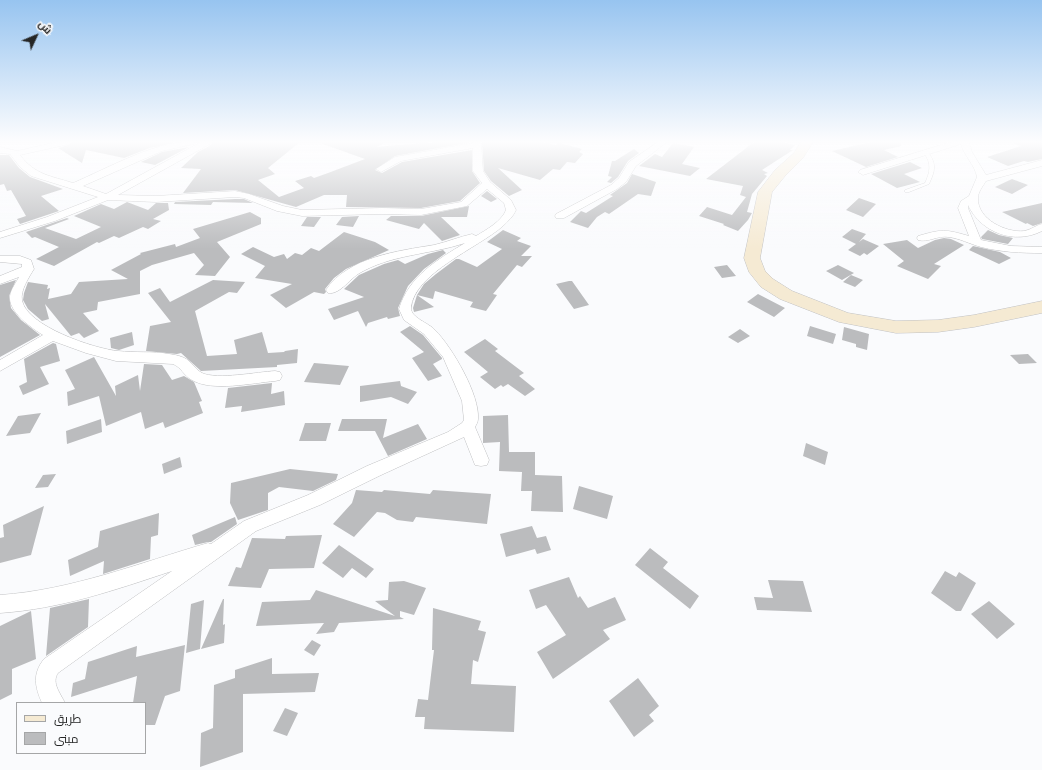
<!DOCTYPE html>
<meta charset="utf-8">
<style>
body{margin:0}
#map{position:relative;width:1042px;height:770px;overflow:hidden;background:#fafbfd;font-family:Spectral,Cairo,serif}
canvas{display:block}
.legend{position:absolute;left:16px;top:702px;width:130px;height:52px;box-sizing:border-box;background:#fafbfd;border:1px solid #a5a6a7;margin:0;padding:5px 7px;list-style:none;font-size:12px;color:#252626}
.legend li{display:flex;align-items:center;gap:8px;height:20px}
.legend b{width:20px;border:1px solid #a5a6a7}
.north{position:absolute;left:16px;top:16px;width:40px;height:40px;-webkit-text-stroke:3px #fafbfd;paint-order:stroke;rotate:46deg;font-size:11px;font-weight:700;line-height:16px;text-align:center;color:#252626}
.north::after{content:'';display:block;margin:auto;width:14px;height:18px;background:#252626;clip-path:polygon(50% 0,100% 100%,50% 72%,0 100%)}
</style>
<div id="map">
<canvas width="1042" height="770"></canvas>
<ul class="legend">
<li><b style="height:5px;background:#f5ead3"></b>طريق</li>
<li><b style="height:11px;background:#bbbcbe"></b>مبنى</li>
</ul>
<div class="north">ش</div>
</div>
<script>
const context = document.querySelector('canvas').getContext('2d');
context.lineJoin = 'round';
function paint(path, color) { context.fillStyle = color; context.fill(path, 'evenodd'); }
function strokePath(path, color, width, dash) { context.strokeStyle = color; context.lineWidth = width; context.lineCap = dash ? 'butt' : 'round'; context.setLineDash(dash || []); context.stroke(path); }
paint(new Path2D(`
 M71 142H175L150 148 124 158 86 150 82 163 58 148 69 145Z
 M212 142H300L268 168 275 174 258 180 279 197 304 188 295 181 311 176 314 178 328 173 365 159 320 143V142H387L376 147 436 142H472L395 156 375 170 382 173 402 162 472 150V171L480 183 460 201 421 208 346 207 347 195H324L296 207 235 190 183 193 201 169 181 168 198 152 211 145Z
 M482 142H542L556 145 559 143 582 149 579 152 583 154 575 163 567 162 560 170 553 169 540 180 498 168 522 190 509 196 491 181 484 171Z
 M754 142H784L795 145 790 150H793L762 170 768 173 764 174 767 176 752 194 747 212 752 213 748 220 738 231 723 225 724 224 699 216 707 207 732 215 746 197 740 195 743 186 706 179Z
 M871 142H901V146L884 150 898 157 866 167 832 151Z
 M1011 142H1042V159L1028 162 1024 161 1008 166 987 157 1021 146Z
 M673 143 694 147 682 164 700 168 690 176 639 166 655 154 662 157Z
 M189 147 155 165 141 162 162 152Z
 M634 149 639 153 628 161 618 177 611 183 607 182 612 177 608 176 612 161H615Z
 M0 155H9L19 168 30 177 63 189 41 196 59 211 20 224 17 219 26 216 11 190 7 191 4 184 0 185Z
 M910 162 922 168 904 174 920 182 897 188 871 174Z
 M632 174 656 182 651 196 638 194 609 214 605 212 597 217 588 228 570 222 581 211 586 213 613 196 610 195 627 183Z
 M1012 179 1028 185 1012 194 995 187Z
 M487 191 497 199 491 202 481 196Z
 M859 198 876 204 863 217 846 210Z
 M235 199H244L253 203 213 202 211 205 174 204 175 202Z
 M127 202 148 210 156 203H168L169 210 153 219 161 221 148 229 143 227 119 238 114 236 99 243 97 242 54 266 36 259 59 247 35 237 32 238 26 232 67 218 69 219 45 228 76 239 101 227 74 216 101 204 114 209Z
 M1042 203V223L1033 226 1027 223 1026 224 1002 212Z
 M469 206 467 217H441L460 235 442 241 424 223 419 229 386 220 391 216H421Z
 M250 212 261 218V224L217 242 230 257 215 276 195 275 204 265 194 253 152 265 140 271V294L98 302 97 310 83 313 99 331 84 338 79 333 71 336 45 304 49 319 42 321 28 309 23 300 24 293 28 282 48 285 47 289 50 288 48 299 71 294 79 282 128 279 111 270 141 254 140 253 175 244 176 247 200 238 193 229Z
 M359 216 353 227 336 225 342 217Z
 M307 217H321L314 227 301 226Z
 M852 229 866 234 859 242 863 239 879 246 867 255 864 253 860 256 848 250 856 244 842 237Z
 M503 230 521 238 517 241 531 246 521 256H532L522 267 517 265 493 294 497 295 486 311 470 307 473 302 435 291 433 299 417 295 424 284 436 274 456 259H459L477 267 502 249 487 242Z
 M988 230 999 235 1013 238 1008 244 982 239 981 237Z
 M344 232 375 242 389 250 346 269 334 278 325 289 326 292 324 294 314 292 286 308 270 295 292 284 255 278 265 266 241 254 253 247 274 257 284 254 287 259 295 253 302 255 311 248 319 251Z
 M944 238 951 239 964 245 934 264 941 266 928 279 897 266 904 261 883 244 907 240 918 248 935 240Z
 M973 246 1000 252 1011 258 999 264 969 250Z
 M443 250 446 253 424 269 408 286 398 308 400 316 388 319 387 317 368 323 366 327 358 311 334 320 328 309 364 297 344 289 359 275 384 264 398 260 405 264 428 254Z
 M727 265 736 276 722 278 714 267Z
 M838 265 854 273 842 280 826 271Z
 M851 275 863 280 855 287 843 282Z
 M16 280 9 296 11 308 21 320 40 335 0 357V285Z
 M213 280 245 282 237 293 229 292 195 311 207 356 237 354 234 340 262 332 268 353 284 352 285 351 298 349 297 363 277 365V367L201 371 181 353 177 354 146 351 150 326 171 322 148 293 160 288 170 302Z
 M569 281H572L589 305 574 309 556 284Z
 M758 294 785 308 774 317 747 302Z
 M417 295 434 307 414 312 413 308Z
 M410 326 423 335 442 358V359L433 364 442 376 428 381 412 358 424 352 400 332Z
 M810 326 836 334 833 344 807 336Z
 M844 327 869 334 867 350 856 347V344L842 340Z
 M740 329 750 336 738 343 728 337Z
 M132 332 134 345 119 350 111 348 110 338Z
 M485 339 498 349 495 351 524 373 519 376 535 389 525 396 508 384 503 387 501 385 495 389 480 377 488 372 464 352Z
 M53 343 56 344 60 361 40 367 49 384 23 395 19 386 27 382 24 359Z
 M1028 354 1037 363 1019 364 1010 355Z
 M94 357 116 396 115 386 138 375 140 391 144 364 162 365 172 380 184 376 194 382 202 401 199 402 203 413 165 428 163 422 145 429 141 412 106 426 99 396 68 406 67 392 75 389 65 370Z
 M314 363 349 366 340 385 304 382Z
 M400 381 401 386 417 392 408 404 391 397 360 402V386Z
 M272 383 271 394 284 391 285 405 241 412 242 406 225 408 228 388Z
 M41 413 30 433 6 436 18 416Z
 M508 415 509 452H535V475L562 476 563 512 531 511 532 491H521L522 472 499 471 500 442 483 443V416Z
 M101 419 102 432 67 444 66 431Z
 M342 419H387L383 438 418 424 427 439 388 456 375 431H338Z
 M305 423H331L326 441H299Z
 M806 443 828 452 825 465 803 456Z
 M180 457 182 467 164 474 162 464Z
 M290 469 338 474 336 480 313 491 279 487 268 493V510L238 520 230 503 231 483Z
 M56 474 48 487 35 488 43 475Z
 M579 486 613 496 607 519 573 509Z
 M356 490 382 492 384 490 430 494 433 490 491 494 487 524 416 517 413 522 397 520 385 513 377 512 354 537 333 524 352 503Z
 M44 506 31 555 0 563V538L4 537 3 525Z
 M159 513 158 535 151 537 150 559 103 574 104 561 70 576 68 560 98 547 100 531Z
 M235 517 237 524 211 542H208L195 545 192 535Z
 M532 526 537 538 546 536 551 550 537 554 535 549 506 557 500 534Z
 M322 535 314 568 269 569 261 588 228 586 236 567 241 568 252 538 285 539 286 536Z
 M339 545 374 569 366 578 352 568 343 578 322 563Z
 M650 548 668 562 663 568 699 596 690 609 635 565Z
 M945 571 956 577 959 572 976 583 961 611H956L931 593Z
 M569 577 578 598 580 596 588 608 615 597 626 620 603 630 610 639 553 679 537 652 566 635 546 605 536 609 529 590Z
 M768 580 803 581 812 612 757 610 754 597 773 598Z
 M404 581 426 588 414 615 400 611V617L404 619 339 623 334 632 316 634 324 623 256 626 262 602 310 600 316 590 395 616 375 601 388 600 389 582Z
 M89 599 88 627 46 656 50 608Z
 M223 599H224L223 625 225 624 224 643 201 649Z
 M204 600 200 649 186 653 191 604Z
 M989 601 1015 624 997 639 971 614Z
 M433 608 481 621 478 630 486 632 478 662 473 660 471 684 516 686 514 732 424 729 425 717H415L418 699 428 700 434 650H432Z
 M31 611 36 659 12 669V694L0 700V626Z
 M312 640 321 645 314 656 304 650Z
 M185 645 180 691 165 696 155 725H145V703H133L137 676 71 697 73 683 85 679 88 662 137 646 136 657Z
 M272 658V674L319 673 315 692 242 694H243V752L200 767 201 733 213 728 214 685 235 678V670Z
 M638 678 659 706 649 715 654 721 634 737 609 701Z
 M285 708 298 713 287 736 273 731Z`), '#bbbcbe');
const lane = new Path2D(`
 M924 152H928C937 164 935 171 929 184L909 192H905V190L925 183C930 172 932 164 924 153Z`);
const street = new Path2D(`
 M57 142H70L69 144 20 155C35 175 51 176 73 183 106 169 161 138 195 142L194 144 162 151 83 186 106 194 201 142H211L210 144 118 195 156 196 235 191 249 194 283 206 302 210 382 208 421 209 461 202 482 183 473 171V148L401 161 381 172 376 169 395 157 473 143V142H481L483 171 490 182 511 200 516 210C513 217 508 221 503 226 478 248 414 273 411 308 411 318 429 323 435 330 452 347 480 395 478 419 478 422 476 425 475 427L489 460 487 465 481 466 475 465 464 437 379 476 320 505 256 531 58 673C51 683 61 694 65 703H42C35 687 32 674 44 659L172 571C115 590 60 609 0 613V595C72 590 139 563 208 543L211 544 244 521 308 495 367 466 448 432 462 423 464 420 462 401 443 357 424 334 404 320 399 309C409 276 437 260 465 243 429 255 391 254 358 274 349 280 339 295 328 293L326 290C348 257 398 251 434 245 447 242 459 237 472 234L476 236C486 230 502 221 506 210L504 203 487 189 467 206 421 215 382 214 302 216 277 211 244 198 235 197 156 202 108 200 55 221 0 238V232L47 217 98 197 31 176 20 167 10 154 0 153V147L17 151Z
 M658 142H667L636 166 626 182 617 189 564 218H556L555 216 556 214 611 185 619 178 629 162Z
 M951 142H969L972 152 986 175 1042 160V166L986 181C983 186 978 192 978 198 977 219 1006 233 1024 231 1031 230 1036 225 1042 224V231C1015 245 981 233 968 205V208L981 240 1011 246 1042 247V253C1021 253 1001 252 981 247 970 244 959 238 948 237 938 235 928 243 918 240L917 238 918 236C942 229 945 229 969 236L958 208 961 201 969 196 977 177C975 165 964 156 961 144L866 174 863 175 858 172 860 170Z
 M0 256H20L31 260 34 269C29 277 20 291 22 300 26 326 95 349 118 351 135 353 152 351 169 354 177 355 186 357 191 363 195 367 198 371 202 373 217 380 258 372 275 371L280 372 282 376 280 380 275 381C252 383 212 392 192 380 184 376 181 367 173 364L116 361 86 353 53 341 0 371V360L43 335C32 328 8 312 10 296 11 289 16 283 19 277L0 284V276L22 267V264L0 262Z`);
const secondary = new Path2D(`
 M801 142H813L803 158 785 176 772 192 760 258 765 271 773 279 792 291 848 313 896 321 938 320 974 315 1042 301V313L974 327 938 332 896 333 839 322 780 299 761 287 749 272 744 258 758 192 775 170 794 153Z`);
strokePath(lane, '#c0c1c3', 1);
strokePath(street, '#c0c1c3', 1);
strokePath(secondary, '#c0c1c3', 1);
paint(lane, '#fff');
paint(street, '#fff');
paint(secondary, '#f5ead3');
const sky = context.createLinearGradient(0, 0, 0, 249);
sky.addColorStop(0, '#97c4f0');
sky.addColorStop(0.57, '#fdfdfe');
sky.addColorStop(1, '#fdfdfe00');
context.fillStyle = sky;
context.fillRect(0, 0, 1042, 249);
</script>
